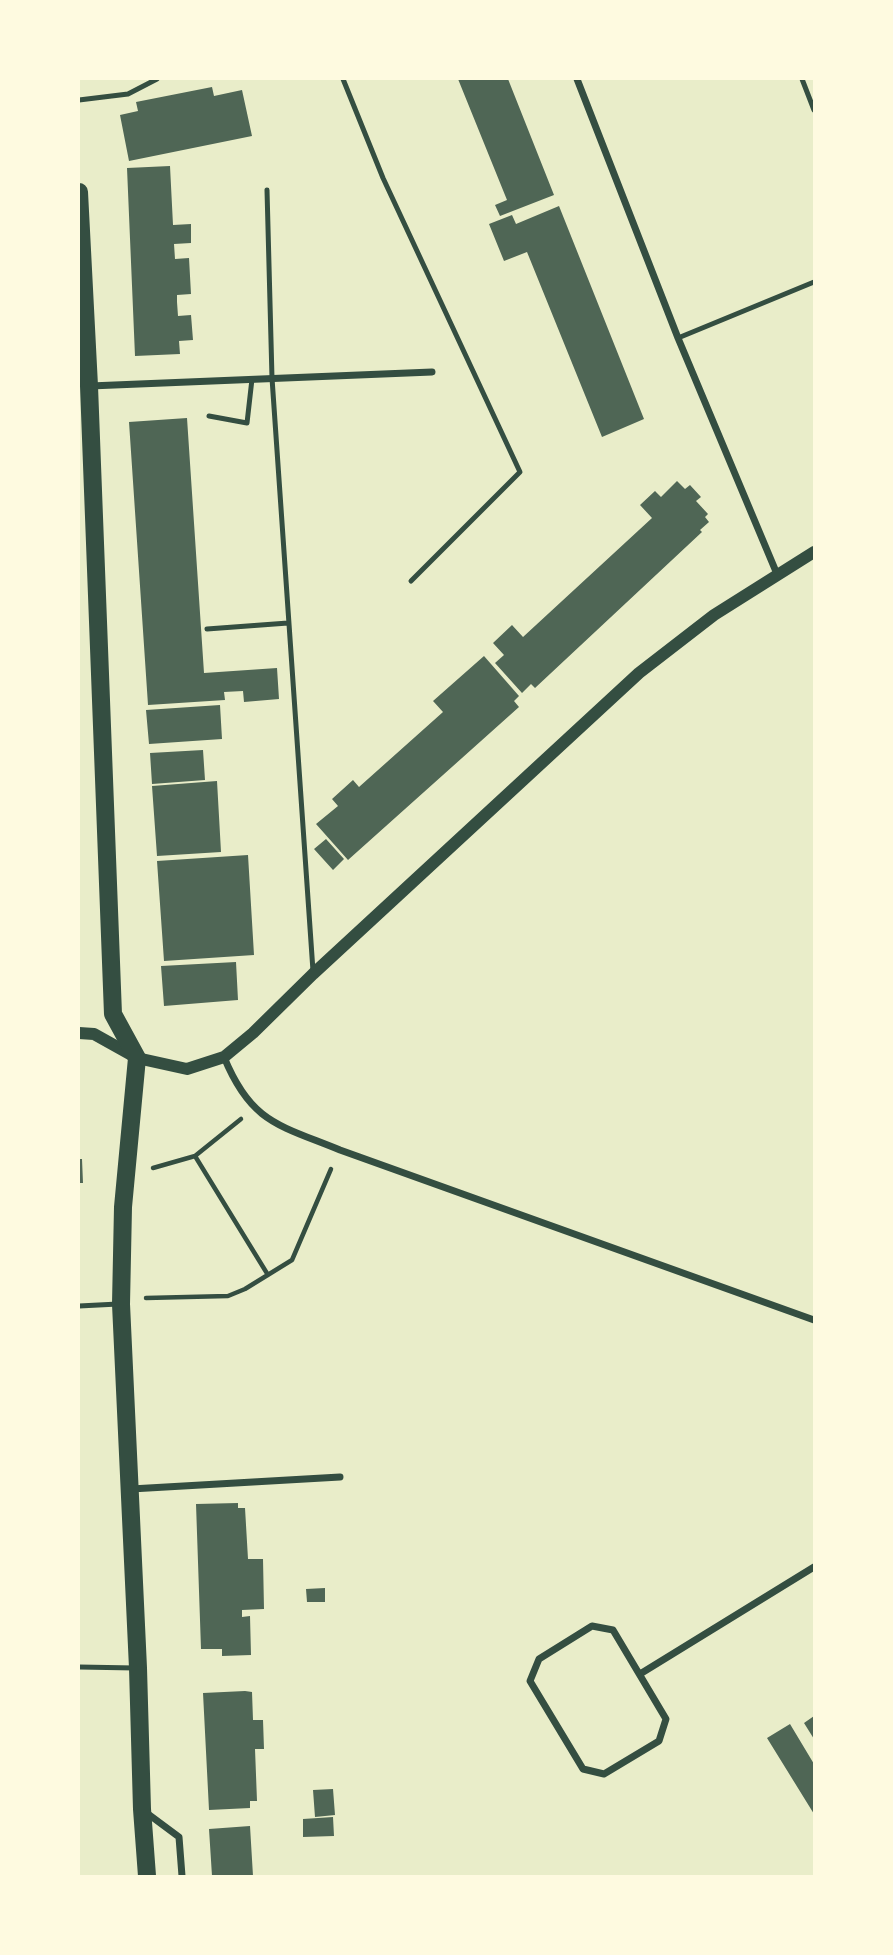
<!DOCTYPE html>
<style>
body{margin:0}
#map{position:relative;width:893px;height:1955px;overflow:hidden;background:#e9edc9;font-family:"DM Sans",sans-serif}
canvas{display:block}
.frame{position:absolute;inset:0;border:80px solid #fefae0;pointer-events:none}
</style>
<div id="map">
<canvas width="893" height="1955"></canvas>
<div class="frame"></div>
</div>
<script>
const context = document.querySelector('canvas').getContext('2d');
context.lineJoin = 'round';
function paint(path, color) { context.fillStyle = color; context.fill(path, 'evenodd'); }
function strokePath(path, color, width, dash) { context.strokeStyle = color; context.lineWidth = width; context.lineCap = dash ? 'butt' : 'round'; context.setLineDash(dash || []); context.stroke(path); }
paint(new Path2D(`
 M458 79H508L554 195 500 216 495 205 507 200Z
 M212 87 214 96 242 90 252 136 129 161 120 115 138 111 136 102Z
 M170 166 173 225 191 224V243L174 244 175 259 189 258 191 294 177 295V302L178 316 191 315 193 340 179 341 180 354 135 356 127 168Z
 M559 206 644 419 602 437 527 252 504 261 489 224 512 215 516 224Z
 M187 418 204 673 277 668 279 699 244 702 243 691 224 692 225 700 148 705 129 422Z
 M677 481 685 489 690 485 701 497 696 501 708 514 705 517 709 522 700 530 702 532 535 688 531 684 522 693 495 663 504 655 493 643 512 625 523 637 652 518 640 505 655 491 661 497Z
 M484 656 519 696 514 701 519 707 348 860 316 824 338 806 332 799 353 780 359 787 443 712 433 701Z
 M220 705 222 739 149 744 146 710Z
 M203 750 205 780 152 784 150 753Z
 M217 781 221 852 157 856 152 786Z
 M326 839 344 859 333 870 314 849Z
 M248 855 254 955 164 961 157 861Z
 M236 962 238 1000 164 1006 161 966Z
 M79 1159H82L83 1183H79Z
 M238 1503V1508H245L248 1559H263L264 1609 242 1610V1617L250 1616 251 1655 222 1656V1649H201L196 1504Z
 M325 1588V1602H307L306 1589Z
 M245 1691 252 1692 253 1720H263L264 1749H255L257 1801H250V1808L209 1810 203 1693Z
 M814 1716V1739L804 1723Z
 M790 1724 814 1764V1814L767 1738Z
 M333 1789 335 1815 315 1817 313 1790Z
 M333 1817 334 1836 303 1837V1819Z
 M250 1826 253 1876H212L209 1829Z`), '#4f6655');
strokePath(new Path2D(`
 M195 1156 268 1275
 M153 1168 195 1156 241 1119
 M146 1298 228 1296 245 1289 292 1260 331 1169`), '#344e41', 4.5);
strokePath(new Path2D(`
 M343 79 383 178 520 472 411 581
 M802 79 814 110
 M79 100 128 94 157 79
 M267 190 272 378 313 971
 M678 338 814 282
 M209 416 247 423 252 379
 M207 629 288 623
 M79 1306 118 1304
 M79 1667 135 1668`), '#344e41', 5);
strokePath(new Path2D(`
 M577 79 678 338 777 574
 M90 386 432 372
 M224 1057C251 1123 279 1125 340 1150L814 1320
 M131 1489 340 1477
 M592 1626 613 1630 666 1719 659 1741 604 1774 583 1769 530 1681 539 1659Z
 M640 1674 814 1567
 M144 1811 179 1837 182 1876`), '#344e41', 7);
strokePath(new Path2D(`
 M79 1033 94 1034 137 1058 187 1069 224 1057 253 1033 313 974 639 673 714 615 814 552`), '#344e41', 12);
strokePath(new Path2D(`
 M79 192 89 386 113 1014 137 1058 123 1207 121 1304 138 1668 142 1809 147 1876`), '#344e41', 18);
</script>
